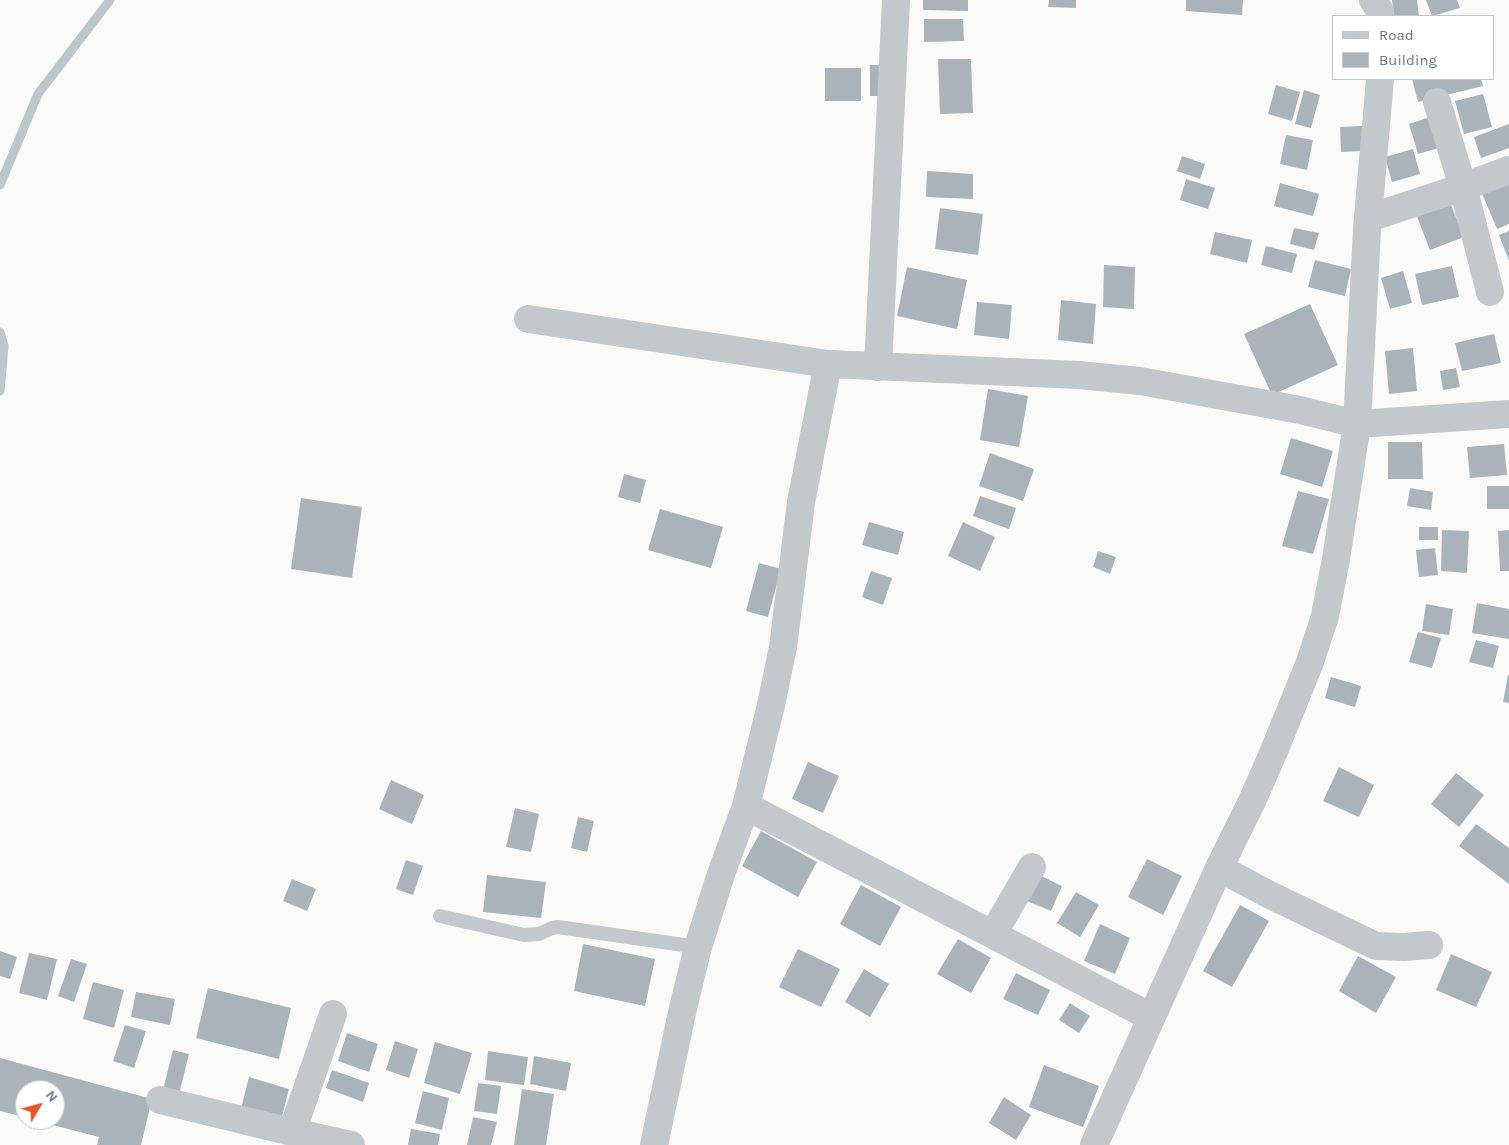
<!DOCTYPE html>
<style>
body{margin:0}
#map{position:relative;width:1509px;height:1145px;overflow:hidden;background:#fafaf8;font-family:Karla,sans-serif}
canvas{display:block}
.legend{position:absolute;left:1332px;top:15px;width:162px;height:65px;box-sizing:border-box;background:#fff;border:1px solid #c1c8cd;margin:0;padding:6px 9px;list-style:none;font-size:15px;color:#657683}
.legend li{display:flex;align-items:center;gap:10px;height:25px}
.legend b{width:25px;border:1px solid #c1c8cd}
.north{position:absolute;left:15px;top:1080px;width:50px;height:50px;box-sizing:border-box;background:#fff;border:1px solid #c1c8cd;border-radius:50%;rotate:53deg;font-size:14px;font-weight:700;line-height:20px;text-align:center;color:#657683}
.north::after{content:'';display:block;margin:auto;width:18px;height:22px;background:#e4572e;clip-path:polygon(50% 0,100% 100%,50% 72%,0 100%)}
</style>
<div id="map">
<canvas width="1509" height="1145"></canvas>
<ul class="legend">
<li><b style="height:6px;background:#c3c8cc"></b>Road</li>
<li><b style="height:14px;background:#aab3b9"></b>Building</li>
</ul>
<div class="north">N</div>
</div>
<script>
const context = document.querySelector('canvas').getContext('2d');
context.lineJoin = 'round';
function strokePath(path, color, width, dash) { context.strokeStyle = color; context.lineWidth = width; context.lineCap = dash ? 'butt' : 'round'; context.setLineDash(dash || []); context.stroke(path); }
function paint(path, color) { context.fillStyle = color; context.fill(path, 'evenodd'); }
strokePath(new Path2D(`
 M0 185 38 94 110 0
 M0 332 4 346 0 391`), '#bbc7cb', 9);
paint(new Path2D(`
 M923 0H968V11L923 10Z
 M1049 0H1076V8L1048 7Z
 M1186 0H1243L1242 15 1186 11Z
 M1392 0H1417L1419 16H1394Z
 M1426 0H1457L1460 8 1432 16Z
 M924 19H963L964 41 924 42Z
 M938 59H971L973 113 940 114Z
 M870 65H884L885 96H870Z
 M825 68H861V101H825Z
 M1412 79H1481L1483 86 1418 102Z
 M1276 85 1300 92 1292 121 1268 114Z
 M1304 90 1320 95 1311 128 1295 124Z
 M1483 94 1492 127 1464 134 1455 101Z
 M1439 114 1449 145 1418 154 1409 124Z
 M1509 124V148L1481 158 1474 137Z
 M1363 126 1364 151 1341 152 1340 127Z
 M1286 135 1313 140 1307 170 1280 164Z
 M1413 149 1420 174 1392 182 1385 157Z
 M1182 156 1205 164 1200 179 1177 171Z
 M927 171 973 174V199L926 197Z
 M1186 179 1215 188 1208 209 1180 200Z
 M1509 179V224L1497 229 1481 191Z
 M1280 183 1319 194 1313 216 1274 206Z
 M1449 200 1464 237 1430 250 1416 214Z
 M940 208 983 214 978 255 935 249Z
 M1294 228 1319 233 1314 250 1290 244Z
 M1509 231V261L1499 235Z
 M1215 232 1252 240 1247 263 1210 254Z
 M1266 246 1297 254 1292 273 1261 265Z
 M1315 260 1351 269 1345 296 1308 287Z
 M1104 265 1135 267 1134 309 1103 307Z
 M1452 266 1459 297 1422 305 1415 274Z
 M907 267 967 280 957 329 897 316Z
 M1403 271 1412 303 1390 309 1381 278Z
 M1061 300 1096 304 1093 344 1058 340Z
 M977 302 1012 305 1009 339 974 335Z
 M1310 304 1338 365 1272 395 1244 334Z
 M1494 334 1501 363 1462 371 1455 343Z
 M1413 348 1417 391 1389 394 1385 351Z
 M1456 368 1460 387 1443 390 1440 371Z
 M988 389 1028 396 1019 447 980 440Z
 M1291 438 1333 451 1322 487 1280 474Z
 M1388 442H1422L1423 479H1388Z
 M1504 444 1507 475 1470 478 1467 447Z
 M990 453 1034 469 1023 501 979 486Z
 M624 474 646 480 640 503 618 497Z
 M1487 486H1509V509H1487Z
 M1410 488 1433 492 1431 510 1407 506Z
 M1298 491 1329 499 1313 554 1282 546Z
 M980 496 1016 508 1009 529 973 516Z
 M301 498 362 507 352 578 291 569Z
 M660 509 723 527 711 568 648 550Z
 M869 522 904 532 898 555 862 545Z
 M963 522 995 537 980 571 948 556Z
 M1419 527H1438V540H1419Z
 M1442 530 1469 531 1467 573 1441 571Z
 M1509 530V571H1500L1498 531Z
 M1435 548 1438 575 1419 577 1416 550Z
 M1098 551 1116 557 1110 574 1093 567Z
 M759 563 781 569 768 617 746 611Z
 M871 571 892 578 883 605 862 597Z
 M1477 603 1509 609V639L1472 633Z
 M1426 604 1453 609 1449 635 1422 631Z
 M1418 632 1441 638 1432 668 1409 662Z
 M1476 640 1499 646 1493 668 1469 662Z
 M1508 675H1509V703L1503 702Z
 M1331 677 1361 686 1355 707 1325 698Z
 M808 762 839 776 823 813 792 799Z
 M1339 767 1374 785 1359 817 1323 801Z
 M1456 773 1484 795 1459 827 1431 804Z
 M391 780 424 795 412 824 379 809Z
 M515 808 539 814 531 852 506 847Z
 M578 817 594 821 587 852 571 848Z
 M1476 824 1509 848V884L1459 846Z
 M761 831 817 862 798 897 742 866Z
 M1147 859 1182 876 1163 915 1128 897Z
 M406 860 423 866 413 895 396 889Z
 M487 875 546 882 541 918 483 912Z
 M1039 875 1062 886 1051 911 1027 901Z
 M292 879 316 889 307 911 283 901Z
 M861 885 901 907 880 946 840 924Z
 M1076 892 1099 905 1080 937 1057 923Z
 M1240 905 1269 921 1232 987 1203 971Z
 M1100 924 1130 938 1115 974 1084 961Z
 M958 939 991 958 971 993 937 974Z
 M583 944 655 959 645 1006 574 991Z
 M798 949 840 969 821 1007 779 987Z
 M0 951 17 957 10 979 0 976Z
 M29 953 57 959 47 1000 19 993Z
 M1451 954 1492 972 1476 1007 1436 990Z
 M1358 956 1396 977 1376 1013 1339 991Z
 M71 959 87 964 74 1002 58 996Z
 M864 969 889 984 870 1017 845 1002Z
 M1016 973 1050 990 1038 1015 1003 999Z
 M93 982 124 990 114 1028 83 1019Z
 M208 988 291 1008 279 1059 196 1038Z
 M136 992 175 999 170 1025 131 1017Z
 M1070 1003 1090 1016 1079 1033 1059 1020Z
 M125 1025 146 1031 134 1068 113 1061Z
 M347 1033 378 1044 369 1072 338 1061Z
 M395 1041 418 1049 409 1078 386 1070Z
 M435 1042 472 1053 460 1094 424 1083Z
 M173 1050 189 1054 179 1094 163 1090Z
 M488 1051 528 1057 524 1085 485 1080Z
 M534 1056 571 1063 566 1091 530 1084Z
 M0 1058 152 1099 141 1145H97L99 1137 37 1121 55 1120V1090H25V1117L0 1111Z
 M1044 1065 1099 1086 1083 1127 1029 1107Z
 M332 1070 369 1083 363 1102 326 1088Z
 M249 1077 289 1089 280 1124 240 1113Z
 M478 1083 501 1086 497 1114 474 1111Z
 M522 1089 554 1094 546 1145H514Z
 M423 1091 449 1098 442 1130 415 1123Z
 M1004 1097 1031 1115 1016 1140 989 1123Z
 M473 1117 497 1122 491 1145H467Z
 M411 1129 440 1134 438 1145H408Z`), '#aab3b9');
strokePath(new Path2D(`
 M440 916 524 935 539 934 552 928 558 927 698 947`), '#c3c8cc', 14);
strokePath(new Path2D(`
 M1373 0 1380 11V16
 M1437 102 1463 187 1490 292
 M1369 218 1463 187 1509 170
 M528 319 828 364 1079 375 1140 381 1300 410 1357 424 1367 229 1380 79
 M878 367 896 0
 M746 806 1151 1017
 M1219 868 1270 895 1376 946 1404 947 1429 945
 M993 934 1032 867
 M333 1014 292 1132 351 1145
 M160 1100 292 1132
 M654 1145 683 1008 698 947 721 874 746 806 771 705 783 647 801 502 828 364`), '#c3c8cc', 28);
strokePath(new Path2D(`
 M1094 1145 1219 868 1253 799 1274 751 1310 662 1325 616 1336 559 1357 424 1509 414`), '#c3c8cc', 28);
</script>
